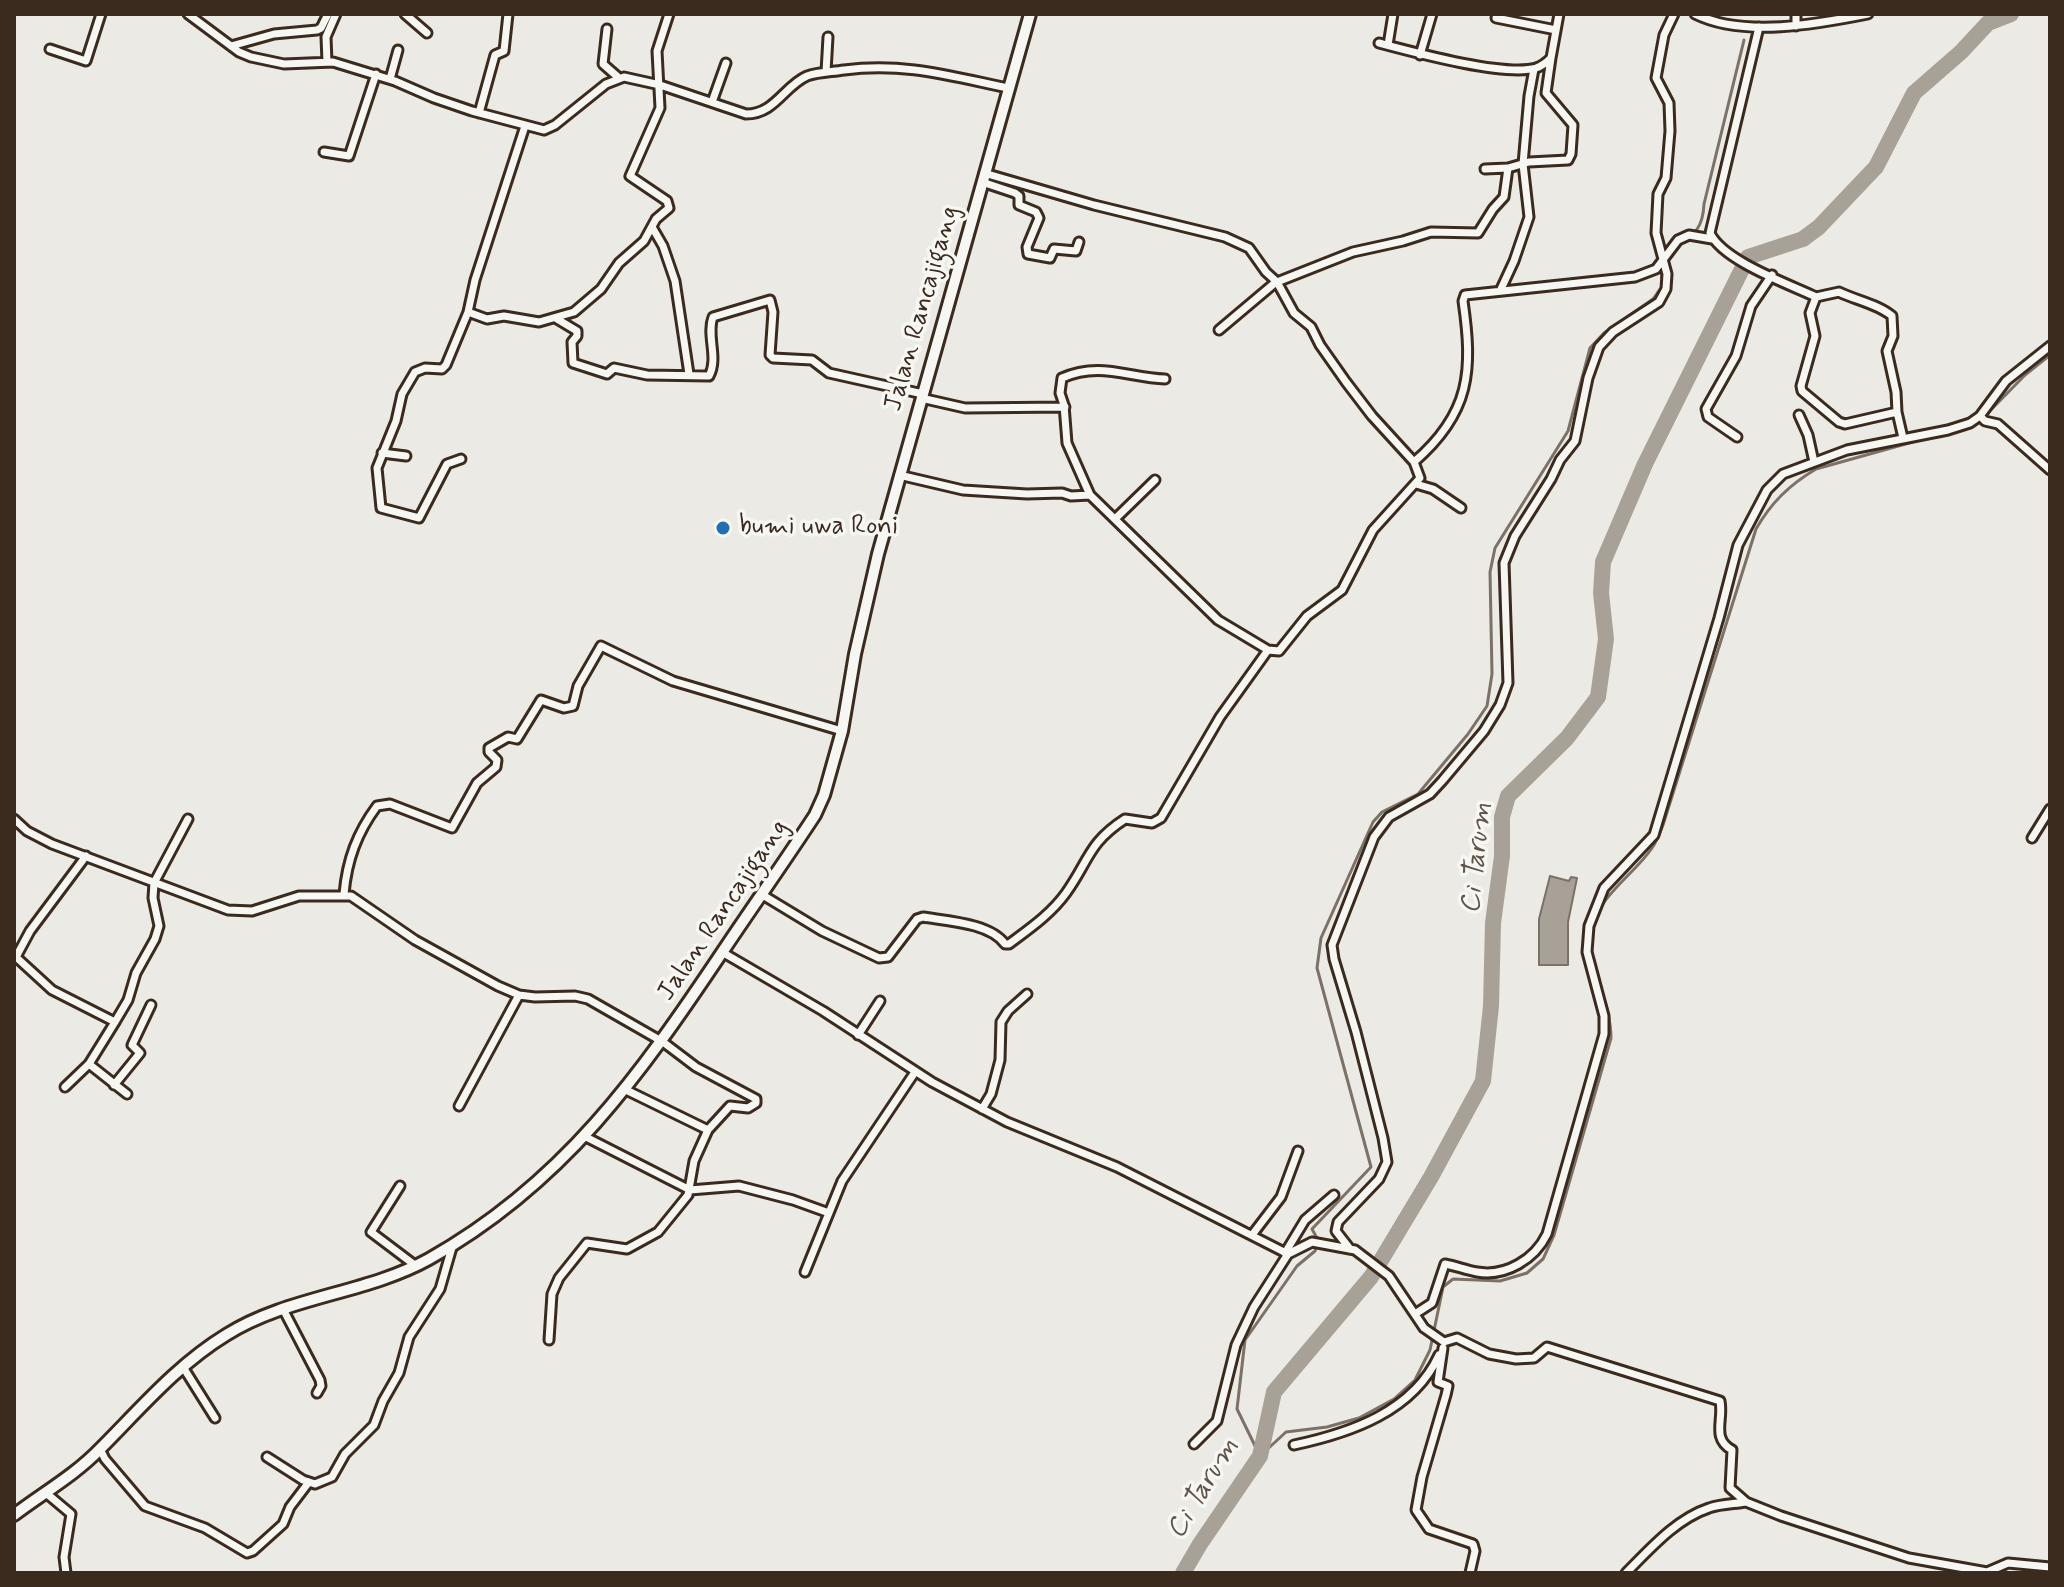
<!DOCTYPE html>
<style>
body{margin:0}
#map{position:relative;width:2064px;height:1587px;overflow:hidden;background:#ebeae5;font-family:Mynerve,sans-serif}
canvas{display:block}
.frame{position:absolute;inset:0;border:16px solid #3b2a1e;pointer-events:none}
</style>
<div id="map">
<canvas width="2064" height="1587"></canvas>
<div class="frame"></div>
</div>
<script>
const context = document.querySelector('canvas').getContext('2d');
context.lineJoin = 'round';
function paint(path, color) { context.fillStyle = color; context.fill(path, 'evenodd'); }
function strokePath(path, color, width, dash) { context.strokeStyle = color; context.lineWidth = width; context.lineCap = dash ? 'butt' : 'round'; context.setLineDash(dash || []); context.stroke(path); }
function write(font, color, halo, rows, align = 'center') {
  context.font = font + ' Mynerve,sans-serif'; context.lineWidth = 7; context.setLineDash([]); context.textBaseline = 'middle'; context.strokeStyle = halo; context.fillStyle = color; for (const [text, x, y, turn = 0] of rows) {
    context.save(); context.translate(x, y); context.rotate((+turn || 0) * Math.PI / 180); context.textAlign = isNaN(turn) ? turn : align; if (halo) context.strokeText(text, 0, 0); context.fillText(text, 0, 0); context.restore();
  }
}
const water = new Path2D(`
 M1550 876 1569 881 1571 877 1577 878 1568 922V965H1539V919Z`);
paint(water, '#a8a198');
strokePath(water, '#7c7167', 2);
strokePath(new Path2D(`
 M1676 245C1696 235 1703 226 1704 204L1744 40
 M1664 265 1661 269 1663 285 1653 299 1604 333 1590 348 1568 431 1495 548 1490 572 1492 674 1487 706 1468 734 1418 794 1382 812 1373 822 1321 938 1317 968 1371 1167 1312 1229 1318 1240 1315 1251 1297 1266 1245 1340 1237 1409 1260 1456 1286 1432 1327 1427 1359 1418 1394 1399 1415 1380 1430 1350 1443 1287 1453 1279 1500 1281 1527 1273 1543 1259 1554 1235 1611 1038C1611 1004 1591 974 1591 940 1591 899 1632 878 1652 848 1657 841 1660 833 1663 825L1756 529C1771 503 1789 485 1816 469L1970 426
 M1983 418 2025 375 2050 355`), '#7c7167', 3);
strokePath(new Path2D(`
 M1183 1573 1200 1544 1260 1456 1274 1392 1371 1277 1431 1177 1483 1081 1491 1006 1493 923 1502 856V817L1508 796 1567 738 1598 697 1606 639 1601 593 1603 562 1645 464 1748 257 1803 239 1819 227 1876 167 1914 93 1961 52 1988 23 2011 14`), '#a8a198', 16);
const street = new Path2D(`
 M188 14 239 52 251 57 284 64 333 62 395 81 434 98 472 111 544 130 555 125 606 84 624 77 660 85 746 114C775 114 784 86 807 76 818 72 832 72 844 70 903 62 950 76 1008 88
 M405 14 427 33
 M1695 14C1743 38 1818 24 1868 14
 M1796 14V26
 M1496 18 1556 30
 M1759 27 1710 233C1723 261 1789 284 1816 297L1810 313 1815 336 1801 386 1802 391 1839 422 1845 424 1897 412 1896 392 1887 351 1893 336 1892 316C1878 304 1855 300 1839 292L1816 297
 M607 29 603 64 619 78
 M1379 43C1413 52 1504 77 1536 68 1542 66 1547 62 1551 58L1559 14
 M1388 45 1393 14
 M231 46 274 34 317 30 321 28 328 14
 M50 49 86 61 101 14
 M1420 55 1432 14
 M327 62 326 37 336 14
 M826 72 828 37
 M390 79 398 50
 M712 102 726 63
 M479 113 495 55 504 51 508 14
 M324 152 349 156 376 74
 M1485 169 1508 168
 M984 173 1094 205 1225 237 1249 248 1266 272 1277 282 1353 252 1403 241 1431 232 1478 233 1493 209 1504 197 1508 168 1529 162 1568 160 1571 154 1573 125 1546 93 1551 58
 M982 182 1015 193 1019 196V205L1036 212 1039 218 1027 247 1028 254 1050 258 1054 249 1076 251 1079 242
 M652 227 663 246 675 281 689 374
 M1277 282 1294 313 1311 327 1320 345 1346 382 1372 416 1414 462C1471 413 1473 370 1463 301L1465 295 1635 277 1656 269 1678 240 1689 235 1712 239
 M1501 289 1514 261 1529 217 1523 164 1529 96 1534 69
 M468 312 487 319 504 316 539 322 574 312 601 289 619 263 644 241 656 219 669 208 667 201 630 176 660 108 657 51 669 14
 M557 319 577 331V336L572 342 573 363 607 374 614 368 647 375 709 376C719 358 706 335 713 317L770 300 773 312 770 355 773 358 812 360 829 373 923 394
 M1219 330 1276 282
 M1165 379C1129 378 1100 361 1062 378L1060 393 1064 405 1067 443 1090 495 1218 620 1268 650 1279 651 1307 616 1342 590 1373 530 1420 478 1414 462
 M921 398 965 408 1065 407
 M1897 412 1903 438
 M1799 415 1808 435 1814 462
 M1980 416 1985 421 1998 424 2050 470
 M1737 437 1708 417 1706 409 1736 356 1751 306 1772 275
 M382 453 406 456
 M461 459 447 464 419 518 381 508 377 468 396 421 402 394 415 372 425 368 442 369 446 365 468 312 475 280 525 126
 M899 475 963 490 1027 494 1062 493 1071 496 1090 495
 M1416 484 1433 489 1461 508
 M1116 518 1155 480
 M14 819 27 831 52 844 228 910 252 911 299 896H351L415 940 498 986 519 995 535 997 575 996 588 999 663 1042 696 1067 756 1099V1103L748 1108 730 1106 708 1130 694 1161 688 1195 658 1232 627 1249 587 1243 559 1278 552 1294 549 1340
 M2032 838 2050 809
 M86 856 30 931 16 957 52 990 115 1022 89 1064 127 1094
 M344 894C347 860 357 833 377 806L390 804 452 828 477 783 496 767 497 760 489 752V748L508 737 517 739 541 700 564 708 573 706 578 686 601 646 673 681 842 731
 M761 894 822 931 879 958 888 957 917 919 923 917C947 921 990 923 1005 944H1009C1029 929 1051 914 1066 893 1089 861 1088 843 1125 819L1152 823 1161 818 1220 717 1268 650
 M722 952 823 1011 932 1082 1007 1122 1117 1167 1288 1254 1312 1242 1355 1250 1389 1276 1424 1328 1444 1342
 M115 1022 128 1000 136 973 155 939 159 926 153 898 154 883 188 819
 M858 1035 880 1001
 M114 1085 140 1053 132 1045 151 1005
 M65 1087 89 1064
 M624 1089 708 1130
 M459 1106 519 995
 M982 1109 991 1094 1000 1060 1001 1022 1008 1011 1027 994
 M584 1136 690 1190 739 1186 793 1200 829 1213
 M400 1186 371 1232 416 1266
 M1252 1235 1281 1197 1298 1151
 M1350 1249 1336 1231 1338 1222 1379 1179 1387 1162 1383 1138 1356 1032 1334 959 1332 945 1374 837 1389 817 1430 794 1442 781 1484 731 1500 705 1508 683 1504 563 1515 536 1551 479 1560 460 1575 441 1588 378 1599 347 1613 332 1659 302 1666 289 1667 274 1656 233 1658 194 1666 178 1670 131 1669 103 1656 78 1664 35 1674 14
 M1285 1253 1305 1220 1334 1195
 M805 1272 842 1181 915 1072
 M283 1309 320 1380 321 1386 317 1393
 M1415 1314 1432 1303 1445 1264C1456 1266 1466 1270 1477 1272 1506 1277 1535 1259 1547 1234L1604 1034V1016L1587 952 1589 926 1604 888 1654 835 1719 618 1738 545 1767 490 1783 474 1847 450 1948 430 1970 423 1980 416 2006 381 2050 346
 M1444 1342 1457 1338 1489 1354 1516 1359 1534 1358 1547 1347 1720 1401C1724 1420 1711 1438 1732 1450L1730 1488 1746 1502 1781 1516 1909 1558 1987 1572 2008 1563 2050 1567
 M1443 1348 1438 1382 1448 1386 1446 1395 1422 1477 1416 1510 1429 1529 1473 1544 1475 1551 1470 1573
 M183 1367 215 1418
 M1194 1444 1217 1421 1236 1345 1254 1307 1288 1254
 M1294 1445C1350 1433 1413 1412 1439 1355
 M100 1449 105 1459 145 1506 205 1528 247 1553 253 1551 283 1524 290 1507 309 1482
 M267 1457 303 1480 315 1484 332 1477 345 1454 374 1425 383 1401 399 1373 409 1337 440 1289 453 1244
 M46 1493 71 1514 64 1557 66 1573
 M1626 1573C1650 1549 1676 1519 1709 1508 1720 1504 1734 1504 1746 1502`);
const secondary = new Path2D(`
 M14 1515C43 1493 75 1475 100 1449 140 1409 177 1365 226 1335 288 1296 366 1294 429 1259 563 1184 640 1075 723 951 753 906 785 861 815 815L824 795 842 731 855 654 878 554 1030 14`);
strokePath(street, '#3b2a1e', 13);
strokePath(secondary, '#3b2a1e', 16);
strokePath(street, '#f6f6f2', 7);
strokePath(secondary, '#f6f6f2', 10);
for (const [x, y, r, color] of [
 [723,528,8,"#1f6fb2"]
]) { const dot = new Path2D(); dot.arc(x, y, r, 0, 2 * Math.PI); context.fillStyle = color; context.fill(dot); strokePath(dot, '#f6f6f2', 3); }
write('26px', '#3b2a1e', '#f6f6f2', [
 ["Jalan Rancajigang",923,309,-74],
 ["Jalan Rancajigang",724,911,-56]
]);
write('26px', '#3b2a1e', '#f6f6f2', [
 ["bumi uwa Roni",739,528]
], 'left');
write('italic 28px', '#615449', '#f6f6f2', [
 ["Ci Tarum",1478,858,-84],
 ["Ci Tarum",1204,1489,-59]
]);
</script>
